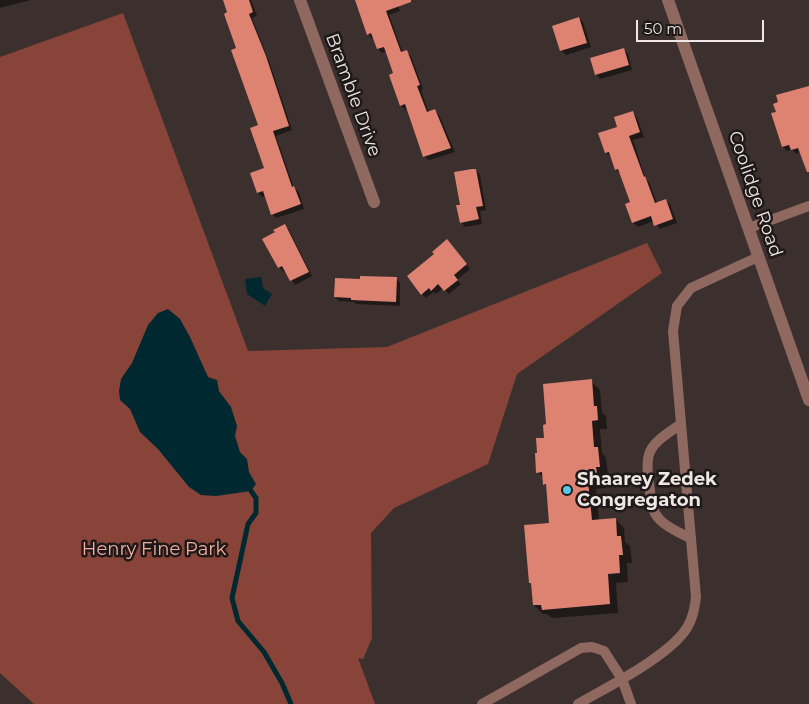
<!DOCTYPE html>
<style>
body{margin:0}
#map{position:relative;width:809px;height:704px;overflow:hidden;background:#3b302e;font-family:Montserrat,sans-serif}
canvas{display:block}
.scale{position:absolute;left:636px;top:20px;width:128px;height:22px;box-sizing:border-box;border:2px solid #eee7e5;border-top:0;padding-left:6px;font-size:15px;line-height:18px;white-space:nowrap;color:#eee7e5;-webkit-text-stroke:4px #1e1918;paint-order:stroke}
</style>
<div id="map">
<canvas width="809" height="704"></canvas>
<div class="scale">50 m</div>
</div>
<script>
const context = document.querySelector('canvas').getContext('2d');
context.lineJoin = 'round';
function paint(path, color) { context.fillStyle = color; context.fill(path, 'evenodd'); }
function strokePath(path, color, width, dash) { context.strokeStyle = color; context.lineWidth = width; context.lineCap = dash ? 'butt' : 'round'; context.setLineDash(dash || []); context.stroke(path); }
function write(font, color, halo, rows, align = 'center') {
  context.font = font + ' Montserrat,sans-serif'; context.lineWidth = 5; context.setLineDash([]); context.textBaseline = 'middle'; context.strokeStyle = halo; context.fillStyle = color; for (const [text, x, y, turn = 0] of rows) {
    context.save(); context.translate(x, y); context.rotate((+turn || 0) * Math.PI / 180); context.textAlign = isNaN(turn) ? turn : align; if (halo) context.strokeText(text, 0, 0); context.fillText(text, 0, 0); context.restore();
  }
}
paint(new Path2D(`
 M123 13 248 351 387 347 647 243 662 273 517 374 488 464 394 508 371 533 372 638 363 659 358 658 375 704H34L0 673V57Z`), '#884438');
paint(new Path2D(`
 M261 277 263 288 272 294 265 306 247 294 245 279Z
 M168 309 180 319 190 337 208 377 217 380 219 391 231 407 237 426 235 436 240 452 247 459 249 472 256 484 251 491 216 496 201 495 189 487 158 449 140 432 130 409 120 400 119 391 121 379 132 363 148 325 158 313Z`), '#002831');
paint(new Path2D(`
 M0 0H31L0 8Z
 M224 0H251L257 16 252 18 269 61 292 130 276 136 294 188 299 192 304 209 276 218 272 214 266 196 262 197 258 193 266 169 259 126Z
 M362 0H396L400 11 389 15 403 53 406 52 411 56 423 89 421 90 429 113 435 111 439 115 455 152 429 160 424 156 408 109 406 110 401 106 390 75 395 74 387 51 382 53 378 49 374 38 372 39 368 34Z
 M579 18 583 22 591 47 566 55 562 51 554 27Z
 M624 50 628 54 632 70 600 79 596 74Z
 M809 87V156L801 152 796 154 792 149 787 151 783 147 778 113Z
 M632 112 637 117 644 137 633 140 646 180 649 182 657 203 666 200 670 204 677 223 660 229 654 221 638 227 633 223 631 203 621 174 616 170 612 157 606 153 600 134 619 128Z
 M476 170 480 175 486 210 480 211 482 224 465 227 461 222 462 206Z
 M285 226 289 230 312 276 295 285 286 271 284 272 279 267 264 239Z
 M451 245 470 269 457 280 461 284 449 294 443 288 436 294 434 292 426 298 422 294 435 254Z
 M396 278 400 283V306L356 304 354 302 339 301 335 297 362 280Z
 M591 381 600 390 602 413 606 416 607 429H600L602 453 606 458 608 475 605 476 606 488 596 489 599 521 615 519 624 528 625 542 630 546 632 563H627L628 582 616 583 618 613 552 618 547 614H543L534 605 550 524 547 487 544 484V478L538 472 539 454 546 439Z`), '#0007');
strokePath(new Path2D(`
 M251 491 256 498V513L248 524 232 598 238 621 264 652 282 683 291 704`), '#002831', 5);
paint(new Path2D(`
 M223 0H249L253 12 249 14 266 56 289 126 273 131 292 187 294 186 301 204 271 215 263 191 257 193 250 173 264 168 250 128 258 125 231 50 236 48 224 14 227 12Z
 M355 0H411V2L386 11 401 52 407 50 420 85 417 86 427 112 435 109 451 148 423 157 405 104 400 106 389 75 393 73 384 47 377 49 371 33 367 35Z
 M579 17 587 43 560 51 552 26Z
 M624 48 629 65 595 75 590 58Z
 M809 86V172H807L798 148 791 150 789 145 782 147 771 113 776 112 773 104 778 102 776 95Z
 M633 111 640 132 629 136 644 177 645 176 655 203 666 199 673 219 654 226 651 216 632 223 625 204 630 202 618 169 615 170 609 152 605 153 598 133 617 127 614 117Z
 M472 169H476L483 206 476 207 479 219 460 223 456 205H460L454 172Z
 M285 224 309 272 290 281 282 266 278 268 262 239 275 232 273 230Z
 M447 239 467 264 454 275 458 280 444 291 438 284 431 291 429 288 421 295 407 276 434 254 432 252Z
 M360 276 397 277 396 302 351 300V298L334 297 335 278 360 279Z
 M592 379 594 406H597L598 420 592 421 594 447H598L600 467H596L598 479 588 480 592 520 616 518 617 536H621L623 555H619L620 573 608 574 610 604 542 610 541 605H533L531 583H529L524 525 549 523 546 484 543 485 542 472 536 473 535 453H537L536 438H544L543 425 546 424 543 384Z`), '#de8272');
strokePath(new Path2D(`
 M749 228 809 206
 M681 424C647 447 644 450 650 491 651 502 652 512 660 520 668 528 680 533 690 538
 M482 704 581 648 592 647 604 651 622 679 631 704
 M578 704C607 687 672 655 688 626 693 617 695 607 696 597L673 331 677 306 691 288 758 257`), '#8f6860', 10);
strokePath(new Path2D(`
 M300 0 374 202`), '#8f6860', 12);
strokePath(new Path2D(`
 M668 0 809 400`), '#8f6860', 12);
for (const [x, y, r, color] of [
 [567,490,5,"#59c8e4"]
]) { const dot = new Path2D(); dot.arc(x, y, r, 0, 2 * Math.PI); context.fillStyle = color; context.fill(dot); strokePath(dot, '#1e1918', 2); }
write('18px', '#eee7e5', '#1e1918', [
 ["Bramble Drive",353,95,70],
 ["Coolidge Road",755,194,71]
]);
write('bold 18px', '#eee7e5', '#1e1918', [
 ["Shaarey Zedek",577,480],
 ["Congregaton",577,501]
], 'left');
write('18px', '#f6aea0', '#1e1918', [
 ["Henry Fine Park",154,550]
]);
</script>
